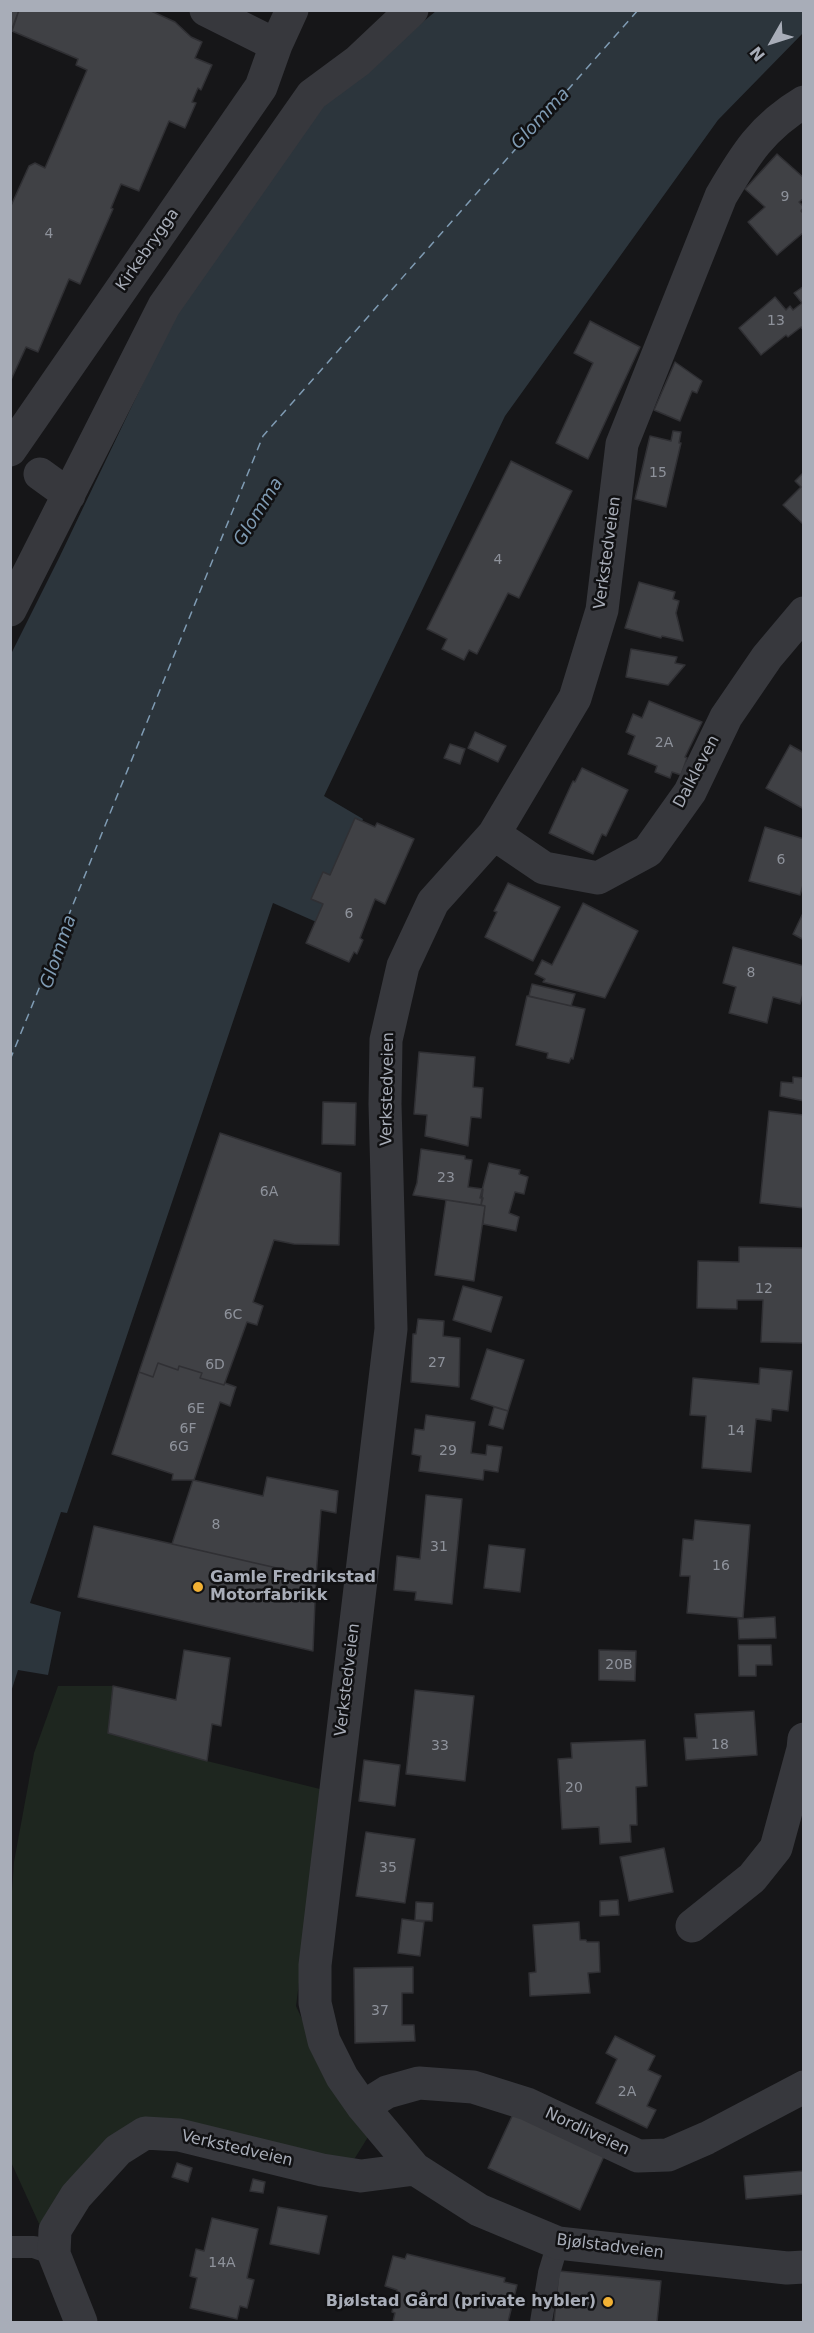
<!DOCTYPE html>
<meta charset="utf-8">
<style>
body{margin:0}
#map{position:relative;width:814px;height:2333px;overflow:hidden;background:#161618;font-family:"DejaVu Sans",sans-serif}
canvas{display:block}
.frame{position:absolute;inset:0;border:12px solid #a8adb8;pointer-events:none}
.north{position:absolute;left:742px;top:12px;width:60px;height:60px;-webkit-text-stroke:4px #111113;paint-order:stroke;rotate:231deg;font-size:16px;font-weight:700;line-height:24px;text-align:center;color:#a8adb8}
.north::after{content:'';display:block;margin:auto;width:21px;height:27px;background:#a8adb8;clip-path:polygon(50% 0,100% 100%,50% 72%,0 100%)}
</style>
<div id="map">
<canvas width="814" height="2333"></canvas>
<div class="frame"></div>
<div class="north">N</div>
</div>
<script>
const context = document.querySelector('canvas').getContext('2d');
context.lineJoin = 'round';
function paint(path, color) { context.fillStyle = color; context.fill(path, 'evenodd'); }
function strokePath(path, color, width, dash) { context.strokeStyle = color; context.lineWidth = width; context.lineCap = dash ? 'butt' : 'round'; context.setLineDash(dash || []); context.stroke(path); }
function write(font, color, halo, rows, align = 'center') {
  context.font = font + ' "DejaVu Sans",sans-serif'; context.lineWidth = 5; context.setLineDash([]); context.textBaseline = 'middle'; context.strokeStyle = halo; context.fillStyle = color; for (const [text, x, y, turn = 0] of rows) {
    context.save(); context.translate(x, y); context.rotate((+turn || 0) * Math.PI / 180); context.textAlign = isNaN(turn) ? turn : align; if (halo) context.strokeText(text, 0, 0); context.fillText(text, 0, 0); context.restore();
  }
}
paint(new Path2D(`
 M58 1686H113L108 1733 207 1761 324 1790 296 2006 328 2075 368 2137 350 2166 152 2117 41 2228 11 2162V1906L14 1862 34 1753Z`), '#1e261f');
paint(new Path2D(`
 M436 11H803V33L718 120 505 416 324 796 363 819 321 924 273 903 67 1513 61 1512 30 1603 61 1612 48 1675 18 1670 11 1692V654L59 558 175 316 325 103Z`), '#2c353c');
strokePath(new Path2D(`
 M10 1060 263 436 638 10`), '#7f9bb3', 1.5, [8, 6]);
const building = new Path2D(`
 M10 10H19L10 34Z
 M19 10H149L175 22 191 37 202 42 195 58 212 65 201 90 198 88 192 102 196 103 185 128 169 121 139 191 121 184 111 208 113 209 80 284 69 279 38 352 26 347 10 382V208L29 166 35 163 45 168 87 70 76 65 78 59 12 31Z
 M777 154 804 178V198L799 202 804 207 801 211 804 214V232L777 255 748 222 765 207 745 189Z
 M804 286V331L801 327 788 337 786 335 761 355 739 328 775 297 786 310 790 306 793 310 802 303 794 293Z
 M590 321 640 347 588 459 556 443 593 363 574 353Z
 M675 362 702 381 697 393 692 391 680 421 654 410Z
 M673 431 681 432 679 443H681L666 507 635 499 650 436 671 441Z
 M511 461 572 491 519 598 508 593 477 654 469 650 464 660 442 649 447 639 427 629Z
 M804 472V525L783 505 801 487 795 481Z
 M639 582 675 592 673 599 679 601 676 613 683 641 662 636 661 638 625 628Z
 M631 649 677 657 675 663 685 665 668 685 626 677Z
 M649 701 702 722 685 757 687 758 681 775 672 772 670 778 655 772 657 766 628 754 635 736 626 732 633 714 642 718Z
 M475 732 506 746 498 762 468 748Z
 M450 744 465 749 460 764 444 758Z
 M790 745 804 753V809L766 788Z
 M582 768 628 790 606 836 602 834 593 854 549 833 573 781 575 782Z
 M355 818 375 827 377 823 414 839 385 904 375 899 360 938 363 940 357 954 354 952 349 962 306 943 323 904 311 899 323 872 330 875Z
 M765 827 804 839V882L800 895 749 881Z
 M508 883 560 907 533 961 485 937 497 912 494 911Z
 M583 903 638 931 605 998 543 982 545 979 535 974 542 960 552 965Z
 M804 911V940L793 934Z
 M733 947 804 966V991L800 1004 773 997 767 1023 729 1013 736 987 723 983Z
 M532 984 575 994 571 1006 529 996Z
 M527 996 585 1009 573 1059 571 1058 569 1063 547 1058 548 1053 516 1045Z
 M419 1052 475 1057 473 1087 483 1088 481 1118 471 1117 468 1146 425 1136 427 1115 414 1114Z
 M793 1077 804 1078V1101L780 1096 781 1082 793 1083Z
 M323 1102 356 1103 355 1145 322 1144Z
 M769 1111 804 1115V1208L760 1203Z
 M220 1133 341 1173 339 1245 294 1244 274 1240 253 1302 263 1306 257 1325 247 1322 224 1385 200 1378 202 1373 179 1366 178 1370 158 1363 153 1377 139 1372Z
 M421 1149 465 1156V1159L472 1160 468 1187 483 1189 481 1205 413 1195 417 1183Z
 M489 1163 520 1170 519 1174 528 1177 524 1194 515 1192 509 1213 519 1217 516 1231 483 1224 485 1206 481 1205 483 1198H480Z
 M446 1200 485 1206 474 1281 435 1275Z
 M739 1247 804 1248V1343L761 1342 763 1300H737V1309L697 1308 698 1261 739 1262Z
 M463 1286 502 1297 491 1332 453 1320Z
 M418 1319 444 1321 443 1336 460 1338 459 1387 411 1382 413 1334H416Z
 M487 1349 524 1360 508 1411 471 1399Z
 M158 1363 178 1370 179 1366 202 1373 200 1378 224 1385 225 1383 236 1387 230 1406 220 1402 194 1480H172L173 1474 112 1454 139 1372 153 1377Z
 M760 1368 792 1371 788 1411 772 1409 771 1421 756 1419 751 1472 702 1468 706 1416 690 1415 693 1378 759 1384Z
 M494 1407 508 1411 503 1429 489 1425Z
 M426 1415 475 1422 471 1453 486 1455 487 1445 502 1447 498 1472 484 1470 483 1480 419 1471 421 1456 412 1454 415 1429 424 1430Z
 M267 1477 338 1491 336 1513 321 1510 316 1577 172 1544 193 1480 263 1496Z
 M426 1495 462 1499 452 1604 415 1600 416 1592 394 1590 397 1556 420 1559Z
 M695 1520 750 1525 743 1618 687 1613 690 1576H680L683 1539 693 1540Z
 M94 1526 316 1577 313 1651 78 1597Z
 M489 1545 525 1549 520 1592 484 1588Z
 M775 1617 776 1638 739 1639 738 1619Z
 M738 1645H771L772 1665H756V1676H739Z
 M184 1650 230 1658 221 1726 212 1724 207 1761 108 1733 113 1686 176 1700Z
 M599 1650 636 1651 635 1681 599 1680Z
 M415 1690 474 1696 465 1781 406 1774Z
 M754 1711 757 1755 686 1760 684 1738H697L695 1714Z
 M645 1740 647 1786 636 1787 637 1825H630L631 1842 600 1844 599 1827 562 1829 558 1759 572 1758 571 1743Z
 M364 1760 400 1765 395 1806 359 1801Z
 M366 1832 415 1839 405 1903 356 1896Z
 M664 1848 673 1892 629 1901 620 1857Z
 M618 1900 619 1915 600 1916V1901Z
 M416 1902 433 1903 432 1921 415 1920Z
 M402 1919 424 1922 420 1956 398 1953Z
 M579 1922 580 1940H586L587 1942H599L600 1972 588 1973 590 1993 530 1996 529 1973 536 1972 533 1925Z
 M413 1967V1993H402V2025H414L415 2041 355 2043 354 1968Z
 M615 2036 655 2056 648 2070 661 2076 647 2106 656 2110 647 2128 596 2103 617 2059 606 2053Z
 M514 2112 605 2154 580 2210 488 2168Z
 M177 2163 192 2168 188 2182 172 2177Z
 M804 2171V2194L746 2199 744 2176Z
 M253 2179 265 2182 263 2193 250 2191Z
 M278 2207 327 2216 319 2254 270 2244Z
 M212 2218 258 2229 247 2278 254 2280 247 2308 240 2306 237 2319 190 2308 197 2278 190 2276 196 2249 204 2251Z
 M407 2254 505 2278 504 2282 517 2285 508 2322H393L395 2313 392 2312 397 2290 385 2286 393 2256 405 2259Z
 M559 2271 661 2281 657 2322H554Z`);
paint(building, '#404145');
strokePath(building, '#303034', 1.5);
strokePath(new Path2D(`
 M10 2247H34L54 2254
 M541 2322 549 2273 558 2243`), '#37383d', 22);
strokePath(new Path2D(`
 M206 10 276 45
 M804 102C762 127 745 155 721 196L622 444 602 610 575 698 494 834 433 902 403 966 386 1040 385 1104 391 1329 315 1965V2003L324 2041 342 2077 363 2107 415 2169 479 2210 558 2243 787 2268 804 2267
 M10 450 261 87 276 45 292 10
 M40 474 69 495
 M10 610 164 306 312 95 358 61 412 10
 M494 834 544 868 598 878 648 851 690 792 726 717 767 657 804 613
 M692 1926 752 1878 776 1848 803 1749 804 1739
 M363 2107 387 2092 419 2083 473 2087 527 2104 638 2156 668 2155 707 2138 804 2087
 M81 2322 54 2254 55 2230 76 2196 118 2150 145 2133 179 2135 322 2170 361 2176 415 2169`), '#37383d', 33);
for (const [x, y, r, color] of [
 [198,1587,6,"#f2b134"],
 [608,2302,6,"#f2b134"]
]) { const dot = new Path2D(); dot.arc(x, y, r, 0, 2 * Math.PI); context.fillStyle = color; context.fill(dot); strokePath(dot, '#111113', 2); }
write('14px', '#8e929b', null, [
 ["9",785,197],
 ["4",49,234],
 ["13",776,321],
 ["15",658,473],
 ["4",498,560],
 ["2A",664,743],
 ["6",781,860],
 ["6",349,914],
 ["8",751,973],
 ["23",446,1178],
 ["6A",269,1192],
 ["12",764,1289],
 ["6C",233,1315],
 ["27",437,1363],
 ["6D",215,1365],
 ["6E",196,1409],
 ["6F",188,1429],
 ["14",736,1431],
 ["6G",179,1447],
 ["29",448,1451],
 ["8",216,1525],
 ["31",439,1547],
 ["16",721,1566],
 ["20B",619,1665],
 ["18",720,1745],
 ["33",440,1746],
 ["20",574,1788],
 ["35",388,1868],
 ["37",380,2011],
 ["2A",627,2092],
 ["14A",222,2263]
]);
write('16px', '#a8adb8', '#111113', [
 ["Kirkebrygga",148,250,-55],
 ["Verkstedveien",608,553,-82],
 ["Dalkleven",697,772,-62],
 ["Verkstedveien",388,1089,-89],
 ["Verkstedveien",348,1680,-83],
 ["Nordliveien",587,2132,25],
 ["Verkstedveien",237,2149,13],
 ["Bjølstadveien",610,2247,7]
]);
write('bold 16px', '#a8adb8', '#111113', [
 ["Gamle Fredrikstad",210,1578],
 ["Motorfabrikk",210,1596],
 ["Bjølstad Gård (private hybler)",596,2302,"right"]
], 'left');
write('italic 18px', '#7f9bb3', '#111113', [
 ["Glomma",541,119,-47],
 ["Glomma",259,512,-58],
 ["Glomma",59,952,-71]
]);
</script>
